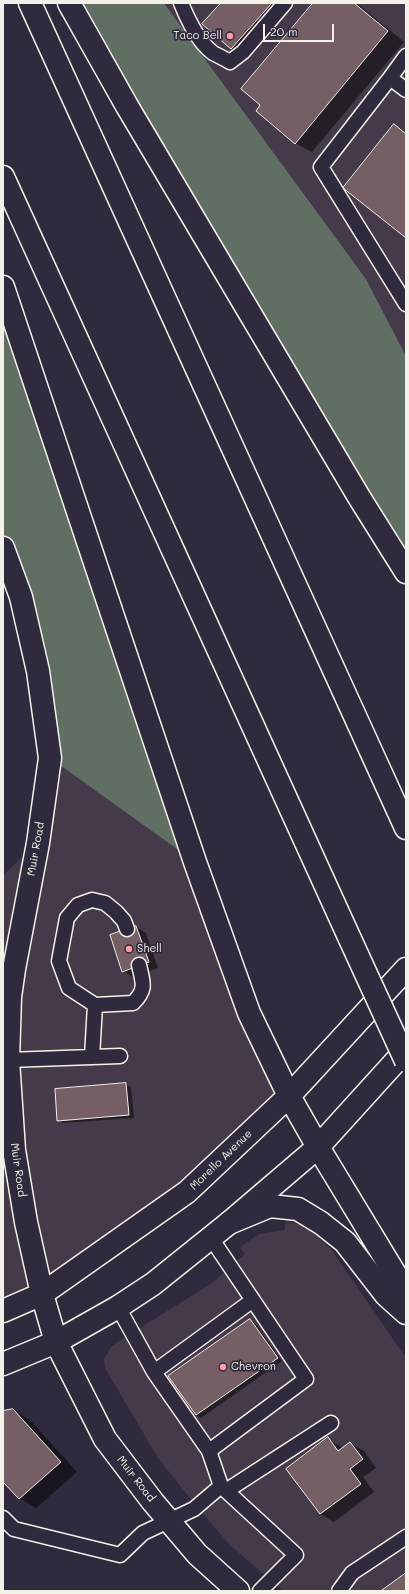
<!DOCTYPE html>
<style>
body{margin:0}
#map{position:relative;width:409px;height:1594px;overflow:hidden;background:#2f2a3d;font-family:Mali,sans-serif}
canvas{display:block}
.frame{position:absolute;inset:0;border:4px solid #f4f1e8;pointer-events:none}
.scale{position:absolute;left:263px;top:24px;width:71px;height:18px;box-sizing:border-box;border:2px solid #f4f1e8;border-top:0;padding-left:5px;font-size:12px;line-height:14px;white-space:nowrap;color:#f4f1e8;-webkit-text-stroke:3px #2f2a3d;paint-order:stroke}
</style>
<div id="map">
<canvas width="409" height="1594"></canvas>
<div class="frame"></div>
<div class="scale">20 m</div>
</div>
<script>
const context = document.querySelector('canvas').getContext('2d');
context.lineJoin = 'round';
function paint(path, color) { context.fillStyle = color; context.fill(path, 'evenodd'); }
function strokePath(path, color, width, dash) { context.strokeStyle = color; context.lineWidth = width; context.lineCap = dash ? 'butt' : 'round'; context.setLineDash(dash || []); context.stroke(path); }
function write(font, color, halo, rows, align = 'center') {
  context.font = font + ' Mali,sans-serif'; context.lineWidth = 3.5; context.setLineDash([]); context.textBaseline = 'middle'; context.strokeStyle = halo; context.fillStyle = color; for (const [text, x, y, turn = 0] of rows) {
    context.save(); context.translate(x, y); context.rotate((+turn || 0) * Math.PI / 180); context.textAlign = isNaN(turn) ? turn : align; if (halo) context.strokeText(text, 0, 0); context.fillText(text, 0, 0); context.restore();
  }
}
paint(new Path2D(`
 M164 3H406V356L366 279Z
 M50 758 195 862 289 1096 187 1192 3 1311V875L38 843Z
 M285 1222 303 1224 331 1249 406 1358V1591H283L230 1545 202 1513 158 1458 105 1368 104 1359 110 1348 116 1343 212 1283 245 1254 240 1247 259 1234 285 1230Z`), '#443a49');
paint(new Path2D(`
 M69 3H164L366 279 406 356V572Z
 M3 287 195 862 50 758 3 548Z`), '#606e64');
paint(new Path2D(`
 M222 3H294L246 56 232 48 204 23Z
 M314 3H357L404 42 312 152 295 143Z
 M136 927 146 933 158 968 133 977 123 971Z
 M126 1084 131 1087 134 1118 63 1123 58 1120Z
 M250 1320 255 1323 282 1361 201 1418 196 1415Z
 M13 1410 30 1420 77 1472 36 1508 19 1498 3 1480V1412Z
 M328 1439 343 1448 350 1443 364 1451 376 1468 363 1477 374 1492 334 1522 320 1514Z`), '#0007');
const building = new Path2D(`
 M221 3H272L231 49 202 24Z
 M313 3H354L388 31 295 144 256 111 260 105 241 89Z
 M394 124 406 134V238L343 188Z
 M136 926 149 962 122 972 110 935Z
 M126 1083 129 1115 57 1121 55 1089Z
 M250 1319 278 1358 196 1415 168 1376Z
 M13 1409 61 1462 19 1499 3 1482V1411Z
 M328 1437 338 1451 350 1442 363 1459 350 1469 361 1484 320 1514 286 1469Z
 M406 1573V1591H381Z`);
paint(building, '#755e64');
strokePath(building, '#f4f1e8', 1);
const lane = new Path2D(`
 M181 3C188 20 198 42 213 53 219 56 225 59 230 62L243 52 285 3
 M390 78 406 56
 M406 90 390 78 321 167 406 304
 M127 929 124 921 116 912 105 903 92 900 78 905 67 918 59 961 69 988 95 1005 133 1003C147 989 143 983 139 965
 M92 1057 95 1005
 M8 1060 120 1056
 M118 1307 154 1372 209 1451 306 1379 211 1238
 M154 1372 253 1300
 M221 1486 296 1555 260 1591
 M226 1491 331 1423
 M3 1518 14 1529 120 1555 143 1533 194 1509 221 1486 209 1451
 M339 1591 352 1573 406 1537`);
const secondary = new Path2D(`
 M3 548 21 597 38 671 50 758 38 843 14 969 10 997 8 1060 14 1150 26 1222 42 1294 56 1342 105 1439 153 1502 197 1554 238 1591
 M3 1311 42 1294 187 1192 289 1096 406 969
 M3 1364 56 1342 118 1307 153 1284 229 1223 318 1147 406 1050`);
const highway = new Path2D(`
 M30 3 406 828
 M69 3 127 106 359 497 406 572
 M3 177 350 939
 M3 287 195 862 249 1013 289 1096 318 1147 406 1292
 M229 1223 270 1206 298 1209 321 1223 345 1242 386 1295 406 1313`);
strokePath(lane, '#f4f1e8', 17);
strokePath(secondary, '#f4f1e8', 25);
strokePath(highway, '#f4f1e8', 25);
strokePath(lane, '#2f2a3d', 14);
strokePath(secondary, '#2f2a3d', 22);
strokePath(highway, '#2f2a3d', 22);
const highwayBridge = new Path2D(`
 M350 939 406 1061`);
strokePath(highwayBridge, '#f4f1e8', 25, []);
strokePath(highwayBridge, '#2f2a3d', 22);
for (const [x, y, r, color] of [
 [230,36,4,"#ff9aa2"],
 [129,949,4,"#ff9aa2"],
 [223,1367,4,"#ff9aa2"]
]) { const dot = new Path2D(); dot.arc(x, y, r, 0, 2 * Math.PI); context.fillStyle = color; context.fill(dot); strokePath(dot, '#2f2a3d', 1.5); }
write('11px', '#f4f1e8', '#2f2a3d', [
 ["Taco Bell",222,36,"right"],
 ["Shell",137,949],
 ["Chevron",231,1367]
], 'left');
write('11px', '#f4f1e8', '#2f2a3d', [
 ["Muir Road",36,849,-80],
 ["Morello Avenue",221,1160,-44],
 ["Muir Road",18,1170,82],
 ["Muir Road",136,1479,52]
]);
</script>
